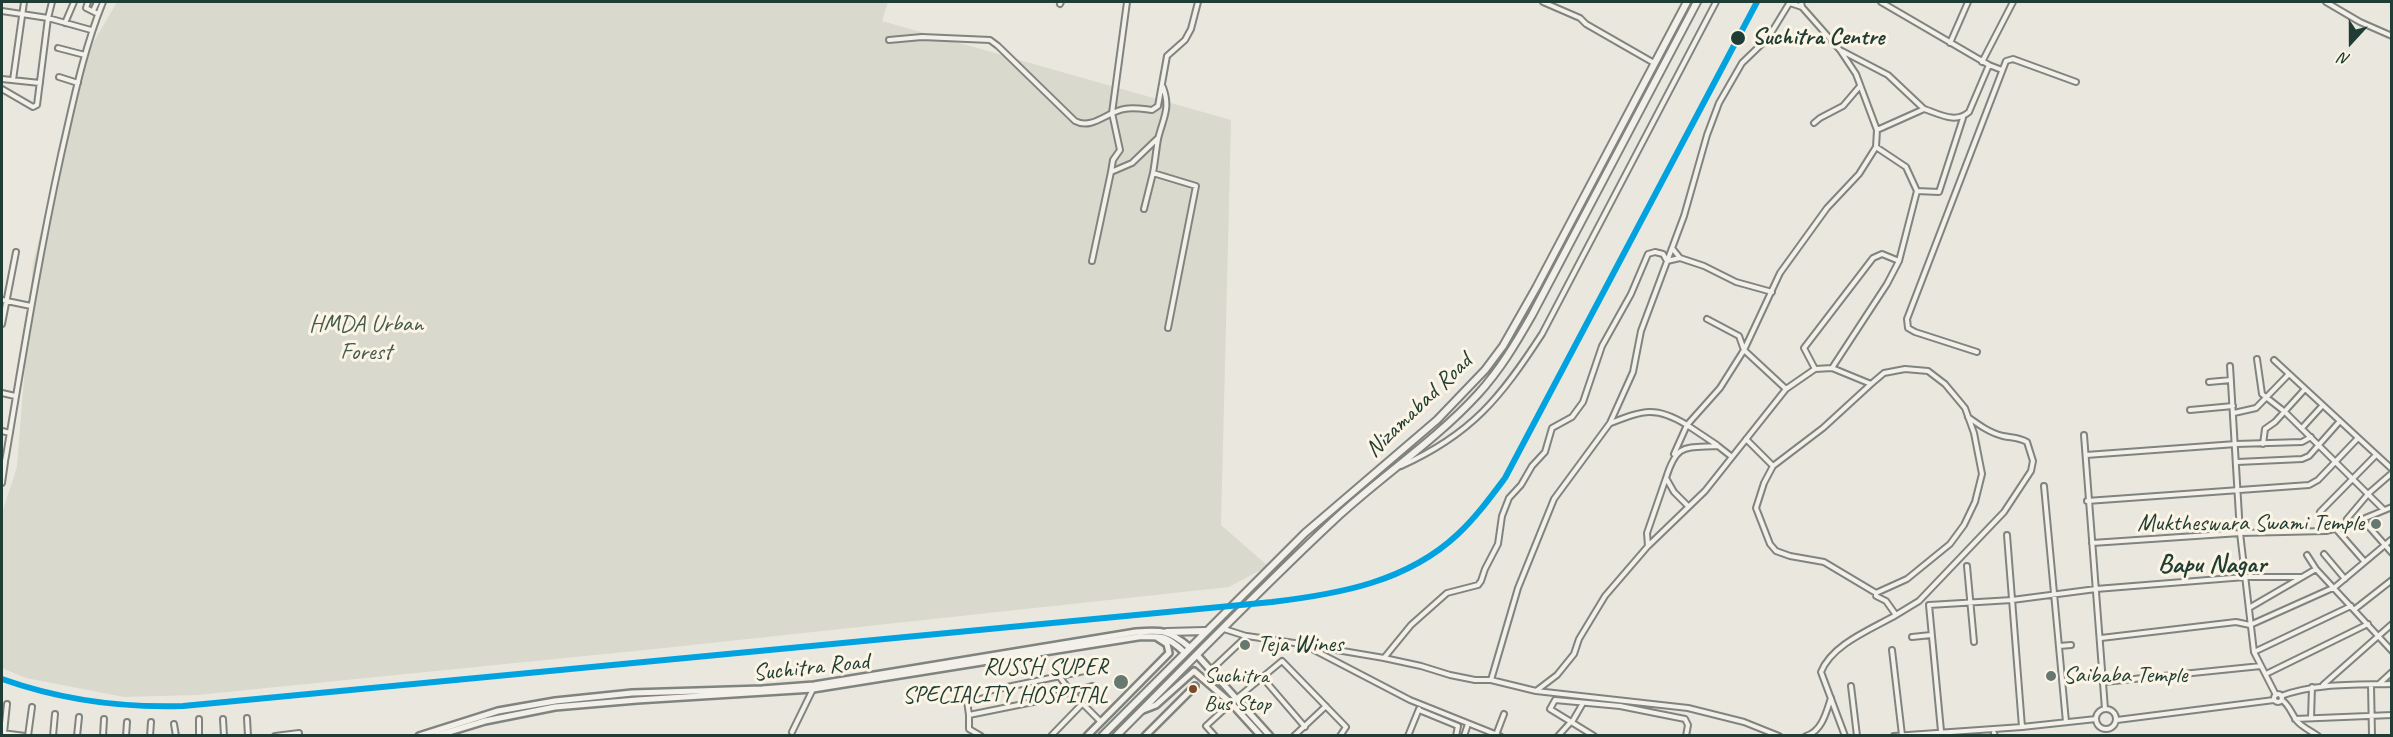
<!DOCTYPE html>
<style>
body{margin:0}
#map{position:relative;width:2393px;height:737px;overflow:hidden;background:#eae7df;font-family:Caveat,sans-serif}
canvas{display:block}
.frame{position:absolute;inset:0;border:3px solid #1f3d34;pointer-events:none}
.north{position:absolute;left:2321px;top:12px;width:60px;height:60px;-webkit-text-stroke:4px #fcf5e5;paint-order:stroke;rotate:201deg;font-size:16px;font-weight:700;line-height:24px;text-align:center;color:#1f3d34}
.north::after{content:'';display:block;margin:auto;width:21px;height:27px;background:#1f3d34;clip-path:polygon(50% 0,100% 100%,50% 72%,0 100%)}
</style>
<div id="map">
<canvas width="2393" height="737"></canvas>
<div class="frame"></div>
<div class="north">N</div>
</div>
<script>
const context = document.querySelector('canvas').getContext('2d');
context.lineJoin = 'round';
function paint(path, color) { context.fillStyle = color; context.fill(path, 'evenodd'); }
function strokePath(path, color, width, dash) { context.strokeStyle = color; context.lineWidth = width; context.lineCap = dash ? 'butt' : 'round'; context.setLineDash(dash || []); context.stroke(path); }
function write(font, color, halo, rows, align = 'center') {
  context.font = font + ' Caveat,sans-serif'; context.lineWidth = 6; context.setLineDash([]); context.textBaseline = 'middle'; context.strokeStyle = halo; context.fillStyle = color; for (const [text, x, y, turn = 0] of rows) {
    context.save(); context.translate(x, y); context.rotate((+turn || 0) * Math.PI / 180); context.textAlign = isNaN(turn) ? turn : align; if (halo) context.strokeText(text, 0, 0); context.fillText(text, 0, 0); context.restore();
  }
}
paint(new Path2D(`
 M117 2H888L882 21 1231 120 1221 525 1268 566 1229 587 674 647 197 695 124 697 26 678 2 668V513L17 467 33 263 70 114 89 50Z`), '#dad9cd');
const minor = new Path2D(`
 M52 2 48 18 91 30
 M88 2 86 8 98 14
 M1543 2 1580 18 1586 24 1654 63
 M2326 2 2360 22 2392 36
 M1790 3 1802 7 1801 2
 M1060 4 1061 2
 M1802 7 1840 50 1856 74 1877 130 1924 109C1940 114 1955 124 1969 112L1989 65 1881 2
 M2 11 48 18 37 105 33 107 2 89
 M93 11 97 2
 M65 23 74 2
 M889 40 922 37 990 40 998 46 1075 121C1092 130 1107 112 1124 109 1134 107 1143 109 1152 110L1158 106 1167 56 1185 40 1191 29 1198 2
 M1950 43 1968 2
 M58 48 85 55
 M1842 51 1888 75 1924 109
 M1982 62 2013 2
 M1989 65 2002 70
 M59 77 78 83
 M2 79 40 83
 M13 80 24 2
 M1163 87C1171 109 1163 118 1158 139 1156 151 1155 162 1153 173L1196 186 1168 328
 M1814 123 1820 118 1843 106 1860 86
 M1111 172 1113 160 1120 150 1112 113 1127 2
 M1917 191 1939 192 1963 118
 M1144 209 1153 173
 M1672 248 1680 258 1704 266 1736 282 1772 292
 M1092 261 1111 172 1132 163 1158 138
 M2 300 31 306
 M1707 319 1739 336 1744 350 1786 389
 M2 324 16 252
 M1977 352 1915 332 1908 328 1907 319 2006 61 2013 59 2076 82
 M2257 359 2262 394 2285 412 2384 510
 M2274 360 2392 469
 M2230 366 2240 533 2254 652 2276 695
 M1832 368 1887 284 1899 261 1917 191 1906 167 1876 147
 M1815 369 1804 348 1873 258 1882 254 1899 261
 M2209 382 2231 380
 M1871 384 1823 428 1773 466 1764 483 1756 508 1770 544 1776 551 1790 556 1824 562 1876 593
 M2 393 15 396
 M2190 410 2233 406
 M2234 413 2256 408 2289 374
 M1611 423C1644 410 1656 406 1687 425L1720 388 1744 350 1780 273 1827 208 1859 174 1876 147 1877 130
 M2302 428 2322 406
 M2 431 10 433
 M2084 435 2105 709
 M1746 439 1773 466
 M2263 444 2265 429 2275 422 2305 389
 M1674 454 1687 425 1717 445
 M2086 455 2236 444 2302 442 2311 437
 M2237 462 2302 459 2309 456 2340 421
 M2 464 5 461 6 456C23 355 39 255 61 155 73 103 83 51 103 2
 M1401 466C1472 434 1501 397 1542 334L1716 2
 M1666 478 1647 533 1648 546 1705 491 1786 389 1815 369 1832 368 1871 384 1884 373 1905 369 1928 371 1945 384 1965 408 1974 433 1982 474 1975 502 1964 525 1950 544 1907 579 1876 593V596L1886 601 1896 615 1919 601 2004 512 2031 471 2033 461 2027 442C2018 437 2012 438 2003 436 1990 433 1979 425 1968 417
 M2 483 5 462
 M2044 486 2066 722
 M2087 501 2309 485 2318 480 2358 438
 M1688 506 1674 492 1666 478C1677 443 1684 448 1718 446L1732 457
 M2320 512 2376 455
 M2347 519 2369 493 2392 473
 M2363 520 2392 553
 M2336 529 2364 561
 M2007 535 2022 727
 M2092 543 2240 533 2326 531 2346 526 2392 507
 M1648 546 1605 596 1579 639 1574 654 1557 675 1536 691 1491 680 1518 588 1554 499 1610 423 1633 372 1641 331 1684 216 1707 135 1719 103 1742 63 1768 38 1790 2
 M2324 554 2345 579
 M2307 555 2316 569
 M1967 566 1974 642
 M2249 608 2316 569 2392 651
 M2355 609 2392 580
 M1224 629 1246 636
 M1912 637 1931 635
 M2101 638 2236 622 2250 625 2335 587 2392 539
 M2059 646 2071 645
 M1314 650 1410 700 1500 736
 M1892 650 1902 735
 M2254 652 2351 606
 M1384 658 1411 625 1447 593 1478 585 1481 581 1485 569 1498 544 1502 516 1509 498 1521 485 1532 466 1545 452 1552 428 1572 417 1583 402 1602 346 1631 294 1648 254 1655 252 1663 254 1667 261 1680 258
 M1211 670 1247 636 1301 644 1314 649 1325 648 1384 658 1421 666 1450 675 1475 680H1491
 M2266 674 2368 624
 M1059 676 1071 692 1101 722
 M1262 677 1305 727
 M2104 682 2261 666
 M2379 684 2392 672
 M2323 685 2392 624
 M2371 685 2372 736
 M1851 686 1857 736
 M1536 691 1688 708 1744 722 1779 736
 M2274 698a4 4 0 1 1 8 0a4 4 0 1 1-8 0Z
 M2281 696C2316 683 2355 685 2392 684
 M1236 699 1282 661 1346 727 1340 736
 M2282 700C2290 706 2291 713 2297 721 2302 727 2311 731 2318 736
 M2096 719a10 10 0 1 1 20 0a10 10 0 1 1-20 0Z
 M1419 710 1458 726 1456 736
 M969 715 967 701 969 695 1089 670
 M247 718 248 736
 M2311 718 2312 687
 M199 719V736
 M223 719 224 736
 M2295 719 2392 715
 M2117 720 2274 700
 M1572 722 1583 703
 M174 724 176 736
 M1941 731 1929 605 2012 600 2096 589 2245 577H2301
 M792 732 813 689
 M2 733 25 736
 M4 733 7 704
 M1994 733 1995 736
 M1496 735 1504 714
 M28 736 32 707
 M53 736 55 714
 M77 736 79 717
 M103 736 104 719
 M126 736 127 722
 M150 736 151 722
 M275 736 299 733
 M981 736 969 729V715L1043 700 1092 686
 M1051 736 1082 704
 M1215 736 1206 726 1231 703
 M1294 736 1326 706
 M1408 736 1419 709
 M1464 736 1468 724
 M1558 736 1569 724
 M1594 736 1550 709 1555 700 1620 706 1685 719 1688 725 1686 736
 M1806 736C1822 731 1826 713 1831 698
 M1845 736 1821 672C1832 644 1872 629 1896 615
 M1894 736 2022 727 2096 719`);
const secondary = new Path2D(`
 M1197 655 1270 736
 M1143 710 1156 705 1194 671 1231 703 1261 736
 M419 736 498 711 555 701 632 693 762 689 814 685 1136 632C1162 630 1169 630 1189 647
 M436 736 485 721 555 707 637 700 813 689 1138 637C1162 636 1166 635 1184 652
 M1087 736 1169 653 1167 644 1156 637
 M1145 736 1195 686`);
const trunk = new Path2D(`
 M1167 632 1205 631
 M1102 736 1305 533 1437 420 1485 370 1503 346 1536 288 1687 2
 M1116 736C1189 663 1259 590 1334 520 1380 477 1435 441 1478 394 1500 370 1516 343 1532 315L1697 2`);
strokePath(minor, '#80847f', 8);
strokePath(secondary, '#80847f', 10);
strokePath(trunk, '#80847f', 10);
strokePath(minor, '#f3f0ea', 4);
strokePath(secondary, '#f3f0ea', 5);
strokePath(trunk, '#f3f0ea', 6);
strokePath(new Path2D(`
 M2 679C61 700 120 708 183 706L1272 602C1339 594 1407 582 1458 534 1476 517 1490 498 1505 478L1757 2`), '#00a3e0', 6);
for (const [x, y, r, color] of [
 [1738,38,8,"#1f3d34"],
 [2376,524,6,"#667870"],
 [1245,645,6,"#667870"],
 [2051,676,6,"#667870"],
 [1121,682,8,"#667870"],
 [1193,689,5,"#7a4b2a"]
]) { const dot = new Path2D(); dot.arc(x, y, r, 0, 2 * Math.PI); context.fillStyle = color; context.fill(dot); strokePath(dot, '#fcf5e5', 2); }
write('22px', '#1f3d34', '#fcf5e5', [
 ["Suchitra",1204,676],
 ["Bus Stop",1204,704]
], 'left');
write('bold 24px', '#1f3d34', '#fcf5e5', [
 ["Suchitra Centre",1752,38]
], 'left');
write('24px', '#425a50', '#fcf5e5', [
 ["HMDA Urban",366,325],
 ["Forest",366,353]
]);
write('24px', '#1f3d34', '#fcf5e5', [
 ["Nizamabad Road",1419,406,-44],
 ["Suchitra Road",811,668,-6]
]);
write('24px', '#1f3d34', '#fcf5e5', [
 ["Muktheswara Swami Temple",2364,524],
 ["Teja Wines",1257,645,"left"],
 ["RUSSH SUPER",1108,668],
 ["SPECIALITY HOSPITAL",1108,696],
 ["Saibaba Temple",2063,676,"left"]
], 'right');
write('bold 26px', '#1f3d34', '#fcf5e5', [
 ["Bapu Nagar",2212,565]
]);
</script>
